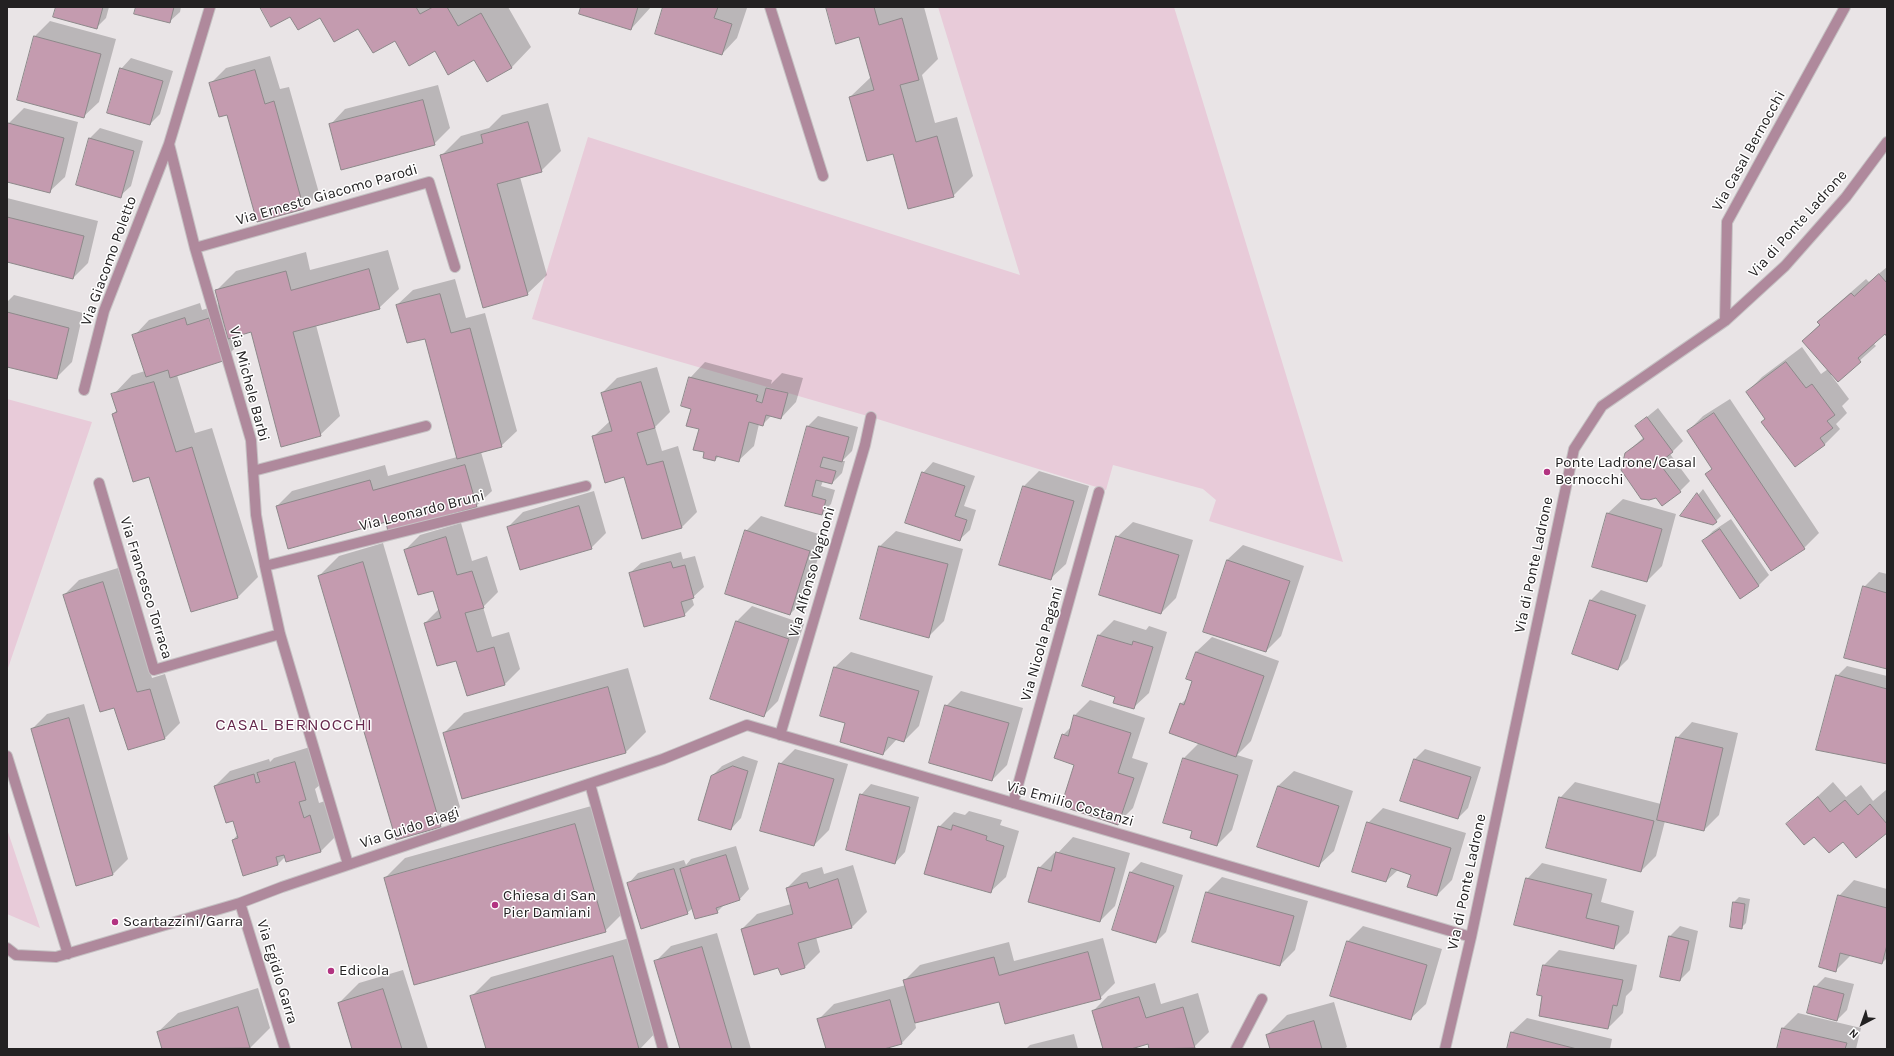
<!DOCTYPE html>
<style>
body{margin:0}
#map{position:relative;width:1894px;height:1056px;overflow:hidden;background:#e9e4e6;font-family:Karla,sans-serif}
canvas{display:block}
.frame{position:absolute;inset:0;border:8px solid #232122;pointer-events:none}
.north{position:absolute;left:1842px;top:1004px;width:40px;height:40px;-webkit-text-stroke:3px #fff;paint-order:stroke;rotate:221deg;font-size:11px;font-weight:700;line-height:16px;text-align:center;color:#232122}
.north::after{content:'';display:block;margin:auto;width:14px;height:18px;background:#232122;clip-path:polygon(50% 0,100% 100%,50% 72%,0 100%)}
</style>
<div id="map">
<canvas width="1894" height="1056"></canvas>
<div class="frame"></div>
<div class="north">N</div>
</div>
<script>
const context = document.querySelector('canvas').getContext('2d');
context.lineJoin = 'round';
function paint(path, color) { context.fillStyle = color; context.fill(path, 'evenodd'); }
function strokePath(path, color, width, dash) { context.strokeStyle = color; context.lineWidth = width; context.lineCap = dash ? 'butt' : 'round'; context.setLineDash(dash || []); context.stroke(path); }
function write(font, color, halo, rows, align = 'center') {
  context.font = font + ' Karla,sans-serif'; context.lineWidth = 3; context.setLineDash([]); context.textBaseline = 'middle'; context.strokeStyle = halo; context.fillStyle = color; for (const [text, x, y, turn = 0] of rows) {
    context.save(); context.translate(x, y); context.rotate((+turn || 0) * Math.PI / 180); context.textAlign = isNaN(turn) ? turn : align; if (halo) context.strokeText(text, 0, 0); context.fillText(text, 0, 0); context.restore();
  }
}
paint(new Path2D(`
 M938 7H1174L1343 562 1209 521 1216 500 1203 489 1113 465 1106 490 871 417 532 319 588 137 1020 275Z
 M7 399 92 422 7 671Z
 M7 829 40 928 7 914Z`), '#e8cbd9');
paint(new Path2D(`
 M57 7H109L106 18 96 28Z
 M137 7H181L180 12 169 22Z
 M261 7H508L531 47 512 67 487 81 474 59 395 39 320 16 290 15Z
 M582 7H651L631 29Z
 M664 7H742L747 8 737 38 722 54Z
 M827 7H924L938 59 922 75 935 123 957 117 973 176 953 196 894 153 850 97 871 77 860 36Z
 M50 21 116 39 99 102 83 117 18 99 35 36Z
 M270 56 280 89 289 87 319 193 304 208 228 114 211 83 226 68Z
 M131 58 173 71 160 114 150 124 121 69Z
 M438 85 450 128 434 144 330 125 345 109Z
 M548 103 561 151 541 171 520 177 547 275 527 294 441 156 461 136 489 128 502 115Z
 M24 108 78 122 65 177 49 192 7 181V131L9 123Z
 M100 128 143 141 131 186 120 196 90 138Z
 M7 198 98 221 88 263 73 278 7 261Z
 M388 250 399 289 379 308 316 325 340 416 320 435 252 331 235 337 238 345 223 360 177 375 195 433 212 428 258 577 238 597 192 611 150 476 113 414 117 410 113 395 132 375 145 371 134 336 149 320 200 303 202 310 219 305 216 291 236 271 306 252 310 270Z
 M1887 267V335L1885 333 1873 343 1876 346 1838 380 1832 374 1831 375 1849 399 1842 406 1847 413 1836 424 1840 429 1825 444 1795 466 1766 418 1747 392 1762 377 1802 347 1821 374 1828 369 1803 341 1820 324 1818 322 1834 307 1866 279 1869 282Z
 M455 279 466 318 485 313 517 431 501 446 481 452 492 491 476 506 386 521 277 506 292 491 385 465 388 476 457 457 425 337 397 305 413 290Z
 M14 295 83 313 72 362 56 378 7 366V302Z
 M705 362 772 380 771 384 782 373 803 378 796 402 781 418 772 415 762 425 759 424 754 446 738 461 719 456 715 460 705 452 700 428 692 408 690 378Z
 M657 367 670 412 655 427 662 451 678 446 697 512 682 527 593 437 610 421 602 393 617 378Z
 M1730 399 1819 533 1804 548 1771 570 1707 474 1713 468 1688 431 1703 416Z
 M1658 408 1683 441 1670 454 1690 481 1680 491 1626 453 1644 437 1636 426Z
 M818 416 858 427 852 451 842 461H845L842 473 832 483 823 481 821 486 835 490 831 504 821 514 787 505 808 426Z
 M933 462 975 476 964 506 976 510 970 530 959 540 923 473Z
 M1039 471 1089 486 1066 564 1050 579 1001 565 1024 486Z
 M1703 489 1721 516 1713 524 1682 515Z
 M594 491 606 533 591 548 508 527 523 512Z
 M1623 499 1676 514 1662 566 1647 581 1607 514Z
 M761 516 825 536 805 599 790 614 746 531Z
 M1731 519 1769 575 1759 585 1741 597 1703 541 1713 531Z
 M1133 522 1193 540 1176 598 1161 613 1117 537Z
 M461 523 472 561 487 556 498 592 483 607 492 637 509 632 520 669 505 684 457 659 425 623 439 609 434 589 405 550 420 535Z
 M896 531 963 549 944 621 928 637 861 618 880 546Z
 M383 543 460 807 440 826 319 576 339 556Z
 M1243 545 1304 566 1281 636 1266 651 1227 560Z
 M681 552 683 559 695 556 704 587 692 598 694 605 684 615 630 573 641 563Z
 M118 568 152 678 165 674 180 723 165 738 115 706 64 595 79 580Z
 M1879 572 1887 574V668L1864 587Z
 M1601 590 1646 605 1628 659 1618 669 1573 653 1591 600Z
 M752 606 804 624 778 701 763 716 711 699 737 621Z
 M1114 620 1146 630 1149 626 1167 632 1149 693 1133 708 1116 696 1099 635Z
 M1212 637 1279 661 1251 741 1237 755 1253 760 1232 830 1217 845 1194 831 1183 759 1199 743 1181 704 1188 697 1194 680 1188 678 1196 652Z
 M851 652 933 676 919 726 904 741 897 739 883 754 847 722 835 667Z
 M1847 666 1887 676V763L1837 676Z
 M628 668 646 732 626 752 463 797 444 733 464 713Z
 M961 691 1023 708 1007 765 992 780 946 706Z
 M1090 700 1145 718 1132 758 1148 763 1133 808 1118 823 1076 764 1063 735 1072 726 1075 715Z
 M84 704 128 859 113 874 32 729 47 714Z
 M1692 722 1738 733 1719 815 1704 830 1665 821 1656 856 1641 871 1560 798 1575 782 1661 804 1677 738Z
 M310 747 321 784 315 789 319 803 325 801 336 836 321 851 285 857 278 864 233 840 238 834 234 820 215 786 230 771 269 759 270 762 274 758Z
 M795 749 848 764 829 830 814 845 780 764Z
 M1425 749 1481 767 1468 808 1458 818 1415 759Z
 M743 756 758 761 741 818 731 829 712 776 722 766Z
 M1294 771 1353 791 1334 851 1318 866 1278 786Z
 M1833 782 1846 797 1861 785 1873 801 1886 790 1887 832 1843 840 1788 824Z
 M871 784 919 797 905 852 895 863 861 795Z
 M595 805 625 911 605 931 385 878 405 858Z
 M1383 808 1466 833 1452 880 1437 895 1412 874 1398 870 1386 881 1368 823Z
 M969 811 1002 820 1000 825 1019 831 1006 877 990 892 939 827 954 812 965 815Z
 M1073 837 1130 853 1115 906 1100 921 1039 868 1054 853 1057 854Z
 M736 846 749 889 739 900 725 904 717 912 693 908 687 913 628 884 638 873 684 860 686 865 691 859Z
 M1141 862 1183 875 1166 932 1156 942 1131 872Z
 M1542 863 1607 879 1601 902 1634 911 1629 933 1614 948 1527 879Z
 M853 865 867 912 852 927 816 937 820 952 805 967H779L742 929 757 914 791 904 787 888 802 873 822 867 824 874Z
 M1222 877 1308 901 1295 950 1280 965 1194 941 1207 892Z
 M1854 880 1887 889V958L1882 963 1851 955 1836 970 1839 896Z
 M1739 897 1750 899 1746 923 1741 928 1731 926 1734 902Z
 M1363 926 1442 949 1426 1004 1410 1019 1332 995 1348 941Z
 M1680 926 1698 931 1690 970 1680 980 1670 936Z
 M717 933 751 1049H681L656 961 671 946Z
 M633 937 659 1029 640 1049H487L472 996 491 977Z
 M1103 938 1115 983 1100 998 1000 1000 915 1022 916 1028 901 1044 880 1049H827L819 1019 834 1004 906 985 904 981 920 965 1009 942 1014 961Z
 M1559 950 1637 965 1632 990 1626 996 1623 1013 1608 1028 1543 995 1544 965Z
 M403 970 428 1049H353L339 1003 359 983Z
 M1825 977 1854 984 1847 1010 1837 1020 1815 987Z
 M1155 983 1161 1004 1198 993 1209 1032 1194 1047 1188 1049H1150L1149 1043 1127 1049H1104L1093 1011 1108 996Z
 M258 988 270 1028 250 1048 245 1049H163L158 1032 178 1013Z
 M1334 1002 1347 1047 1344 1049H1271L1267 1035 1287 1015Z
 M1798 1013 1861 1028 1856 1049H1778L1783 1028Z
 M1527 1018 1612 1039 1610 1049H1508L1511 1033Z
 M1074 1034 1078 1049H1026L1030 1045Z`), '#0003');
const building = new Path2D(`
 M56 7H103L97 29 53 17Z
 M136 7H174L170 23 134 14Z
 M260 7H416L420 14 433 7H447L458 26 481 13 512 68 487 82 474 60 448 75 435 51 409 66 395 41 373 53 358 29 334 42 320 18 298 30 290 17 271 27Z
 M581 7H638L631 30 579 14Z
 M663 7H718L714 18 732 24 722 55 655 34Z
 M826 7H874L879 25 902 18 919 80 900 85 916 142 937 136 954 197 908 209 893 154 867 161 849 97 874 90 859 37 836 44Z
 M34 36 101 54 84 118 17 100Z
 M120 68 163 81 150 125 107 113Z
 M255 70 265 104 274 101 304 209 257 222 227 115 219 117 209 83Z
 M423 100 435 145 341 170 329 124Z
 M528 122 542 172 497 184 528 295 483 308 440 155 483 143 481 135Z
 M8 123 64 138 50 193 7 182Z
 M89 138 134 151 121 198 76 185Z
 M7 217 84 236 73 279 7 262Z
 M369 269 380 309 293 332 321 436 281 447 251 332 228 339 215 290 286 271 291 290Z
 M1879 274 1887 283V337L1885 334 1858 358 1861 362 1838 382 1802 341 1820 325 1817 322 1851 293 1854 296Z
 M440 294 451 333 470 328 502 447 457 459 425 339 407 343 396 305Z
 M7 312 69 328 57 379 7 367Z
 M185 318 187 325 209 318 223 361 170 378 168 370 146 377 132 335Z
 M1786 362 1806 388 1812 384 1835 415 1827 421 1833 428 1820 438 1825 445 1795 467 1761 422 1765 419 1746 392Z
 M689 377 758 395 756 401 762 403 766 388 788 393 781 419 766 415 763 426 749 422 739 462 716 456 715 461 703 458 704 452 693 450 699 429 686 426 691 409 681 406Z
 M154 382 176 452 192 447 238 598 191 612 149 477 133 482 112 414 117 412 111 394Z
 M641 382 655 428 637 433 647 465 663 461 682 528 642 539 624 477 605 483 592 436 612 431 601 393Z
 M1714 413 1805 549 1771 571 1705 474 1712 469 1687 431Z
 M1647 417 1673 452 1659 463 1681 492 1662 506 1656 498 1649 500 1641 499 1621 470 1625 453 1644 439 1635 426Z
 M807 426 849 437 842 462 823 457 820 467 836 471 832 484 816 480 812 496 826 500 822 515 785 506Z
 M465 465 477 507 388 532 386 522 288 549 276 506 370 480 373 490Z
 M922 472 965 486 955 516 967 520 960 541 905 523Z
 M1023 486 1074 501 1051 580 999 565Z
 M1697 493 1717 522 1713 525 1680 516Z
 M579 506 592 549 520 570 507 527Z
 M1607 513 1662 529 1647 582 1592 567Z
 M1720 529 1759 586 1740 599 1702 541Z
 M745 530 810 551 790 615 725 594Z
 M1116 536 1179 555 1161 614 1099 595Z
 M446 537 457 575 472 571 484 608 465 613 477 652 494 647 505 685 467 696 456 661 437 666 424 623 441 618 433 591 418 595 404 550Z
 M879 546 948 564 929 638 860 619Z
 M1227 560 1290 581 1266 652 1203 632Z
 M363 562 441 827 396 840 318 576Z
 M671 562 673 568 685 565 694 598 681 602 685 616 644 627 629 573Z
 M103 582 137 692 150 689 165 739 128 750 114 708 100 712 63 595Z
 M1863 586 1887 593V669L1844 658Z
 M1590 600 1636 615 1618 670 1572 654Z
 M736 621 789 639 764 717 710 699Z
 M1098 635 1132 645 1133 641 1153 647 1134 709 1113 703 1115 697 1082 686Z
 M1196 652 1264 676 1236 757 1169 733 1180 703 1184 705 1192 681 1186 679Z
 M834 667 919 691 904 742 888 737 883 755 840 742 845 723 820 716Z
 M1836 675 1887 689V764L1816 750Z
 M608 687 626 753 462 799 443 733Z
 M945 705 1009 723 992 781 929 763Z
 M1074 715 1131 733 1118 773 1134 778 1118 825 1061 806 1074 765 1054 758 1062 734 1068 736Z
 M69 718 113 875 76 886 31 729Z
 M1676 737 1723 748 1704 831 1657 820Z
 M1183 758 1238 775 1217 846 1190 838 1192 831 1163 823Z
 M1414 759 1471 777 1458 819 1400 801Z
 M295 762 306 800 299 802 304 818 310 815 321 852 286 862 284 855 276 857 278 865 243 876 232 840 238 838 233 821 226 823 214 786 254 774 256 783 260 782 257 773Z
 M779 763 834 779 814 846 760 831Z
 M733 766 748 771 731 830 698 820 711 776Z
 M1278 786 1339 806 1319 867 1257 847Z
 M860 794 910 807 895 864 846 850Z
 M1559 797 1654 821 1641 872 1546 848Z
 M1818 797 1830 812 1845 800 1858 815 1870 804 1887 824V833L1856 858 1843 842 1829 853 1814 837 1804 845 1786 824Z
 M1367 822 1451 848 1437 896 1407 887 1411 875 1391 868 1386 882 1352 872Z
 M575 824 606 932 414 985 384 878Z
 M953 825 987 836 986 840 1004 846 991 893 924 874 938 826 951 830Z
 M1056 852 1115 868 1100 922 1028 902 1038 867 1051 871Z
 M726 855 740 900 716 908 718 913 695 919 680 869Z
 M674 869 688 914 641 929 627 883Z
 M1130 872 1174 886 1156 943 1112 930Z
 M1526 878 1592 894 1586 918 1619 926 1614 949 1514 925Z
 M838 879 852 928 798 943 805 968 781 975 778 968 754 975 741 929 793 914 786 888 807 882 809 888Z
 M1206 892 1294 916 1280 966 1192 942Z
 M1838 895 1887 908V945L1882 964 1840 953 1836 972 1819 967Z
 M1733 902 1745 904 1742 929 1730 927Z
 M1669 936 1689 941 1680 981 1660 977Z
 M1347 941 1427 965 1411 1020 1330 996Z
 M702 947 732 1049H680L654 961Z
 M1088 952 1101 999 1005 1024 999 1002 915 1023 903 980 994 957 999 975Z
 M613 956 639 1049H486L470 996Z
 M1543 965 1623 980 1617 1006 1613 1005 1608 1029 1539 1016 1542 996 1537 995Z
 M1814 986 1844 994 1837 1021 1807 1013Z
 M383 989 402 1049H352L338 1003Z
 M1139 997 1146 1018 1183 1007 1195 1048 1149 1049 1148 1044 1131 1049H1103L1092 1011Z
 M890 1000 902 1044 884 1049H826L817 1019Z
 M238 1007 250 1048 162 1049 157 1032Z
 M1314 1021 1322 1049H1270L1266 1035Z
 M1782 1028 1847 1043 1845 1049H1777Z
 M1511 1032 1577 1049H1507Z`);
paint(building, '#c49baf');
strokePath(building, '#8d888a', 1);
const street = new Path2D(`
 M210 7 169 144 195 248 251 440 256 515 265 566 280 634 348 864
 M770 7 823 176
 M195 248 429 182 455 267
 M1725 321 1727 222 1845 7
 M84 390 104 311 169 144
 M253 471 426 426
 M99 483 154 670 280 634
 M265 566 586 486
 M780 735 865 445 871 417
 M7 756 68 954
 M590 784 663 1049
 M1013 803 1099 492
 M240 903 285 1049
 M7 948 16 955 56 957 240 903 282 887 663 759 747 725 1471 937
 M1236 1049 1262 999
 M1445 1049 1471 937 1574 449 1602 406 1725 321 1785 266 1846 197 1887 142`);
strokePath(street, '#c5c1c3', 12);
strokePath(street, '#af899c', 10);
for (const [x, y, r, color] of [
 [1547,472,4,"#b23381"],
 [495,905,4,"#b23381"],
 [115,922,4,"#b23381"],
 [331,971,4,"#b23381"]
]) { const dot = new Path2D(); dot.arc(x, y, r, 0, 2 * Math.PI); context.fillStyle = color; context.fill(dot); strokePath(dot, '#fff', 1.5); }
write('15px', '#232122', '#fff', [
 ["Via Casal Bernocchi",1749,151,-61],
 ["Via Ernesto Giacomo Parodi",327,195,-16],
 ["Via di Ponte Ladrone",1798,224,-48],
 ["Via Giacomo Poletto",109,261,-70],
 ["Via Michele Barbi",249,384,75],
 ["Via Leonardo Bruni",422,511,-14],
 ["Via di Ponte Ladrone",1534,565,-78],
 ["Via Alfonso Vagnoni",812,572,-74],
 ["Via Francesco Torraca",146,588,73],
 ["Via Nicola Pagani",1042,644,-74],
 ["Via Emilio Costanzi",1070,804,16],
 ["Via Guido Biagi",410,828,-18],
 ["Via di Ponte Ladrone",1467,882,-78],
 ["Via Egidio Garra",277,972,73]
]);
write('15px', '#232122', '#fff', [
 ["Ponte Ladrone/Casal",1555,463],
 ["Bernocchi",1555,480],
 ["Chiesa di San",503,896],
 ["Pier Damiani",503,913],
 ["Scartazzini/Garra",123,922],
 ["Edicola",339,971]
], 'left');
context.letterSpacing = '1px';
write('17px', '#66284c', '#fff', [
 ["CASAL BERNOCCHI",294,725]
]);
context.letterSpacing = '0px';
</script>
